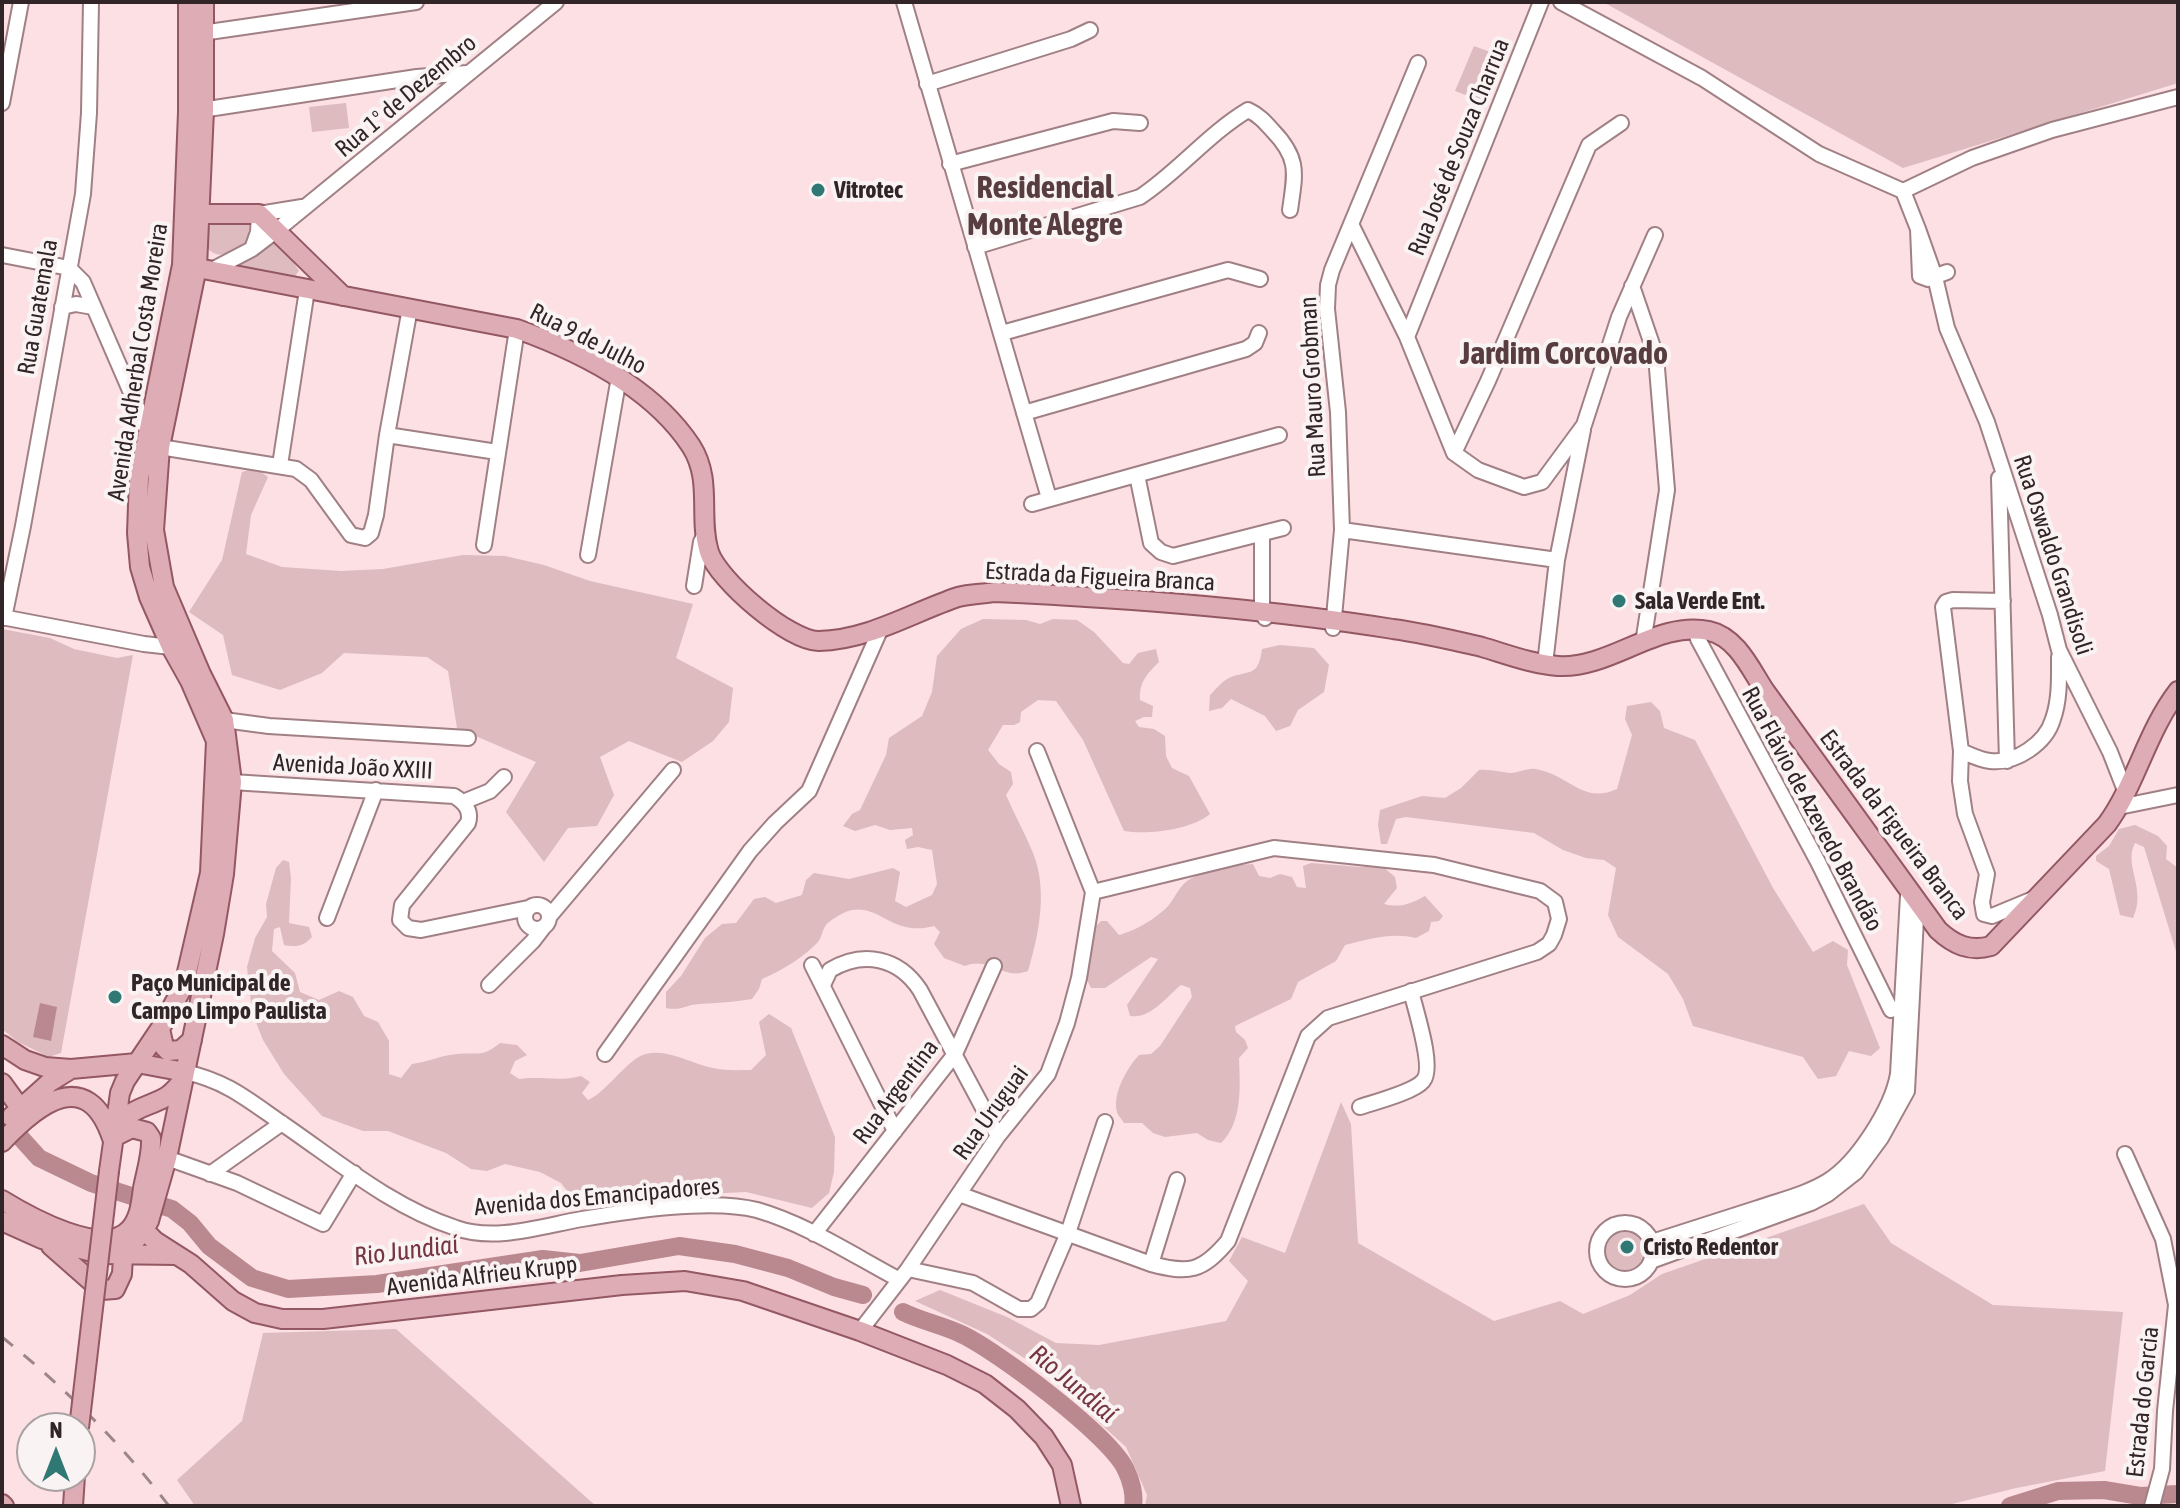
<!DOCTYPE html>
<meta charset="utf-8">
<style>
body{margin:0}
#map{position:relative;width:2180px;height:1508px;overflow:hidden;background:#fce0e3;font-family:"Asap Condensed",sans-serif}
canvas{display:block}
.frame{position:absolute;inset:0;border:4px solid #322527;pointer-events:none}
.north{position:absolute;left:16px;top:1412px;width:80px;height:80px;box-sizing:border-box;background:#faf3f4;border:2px solid #aaa1a2;border-radius:50%;rotate:0deg;font-size:22px;font-weight:700;line-height:32px;text-align:center;color:#322527}
.north::after{content:'';display:block;margin:auto;width:28px;height:36px;background:#307874;clip-path:polygon(50% 0,100% 100%,50% 72%,0 100%)}
</style>
<div id="map">
<canvas width="2180" height="1508"></canvas>
<div class="frame"></div>
<div class="north">N</div>
</div>
<script>
const context = document.querySelector('canvas').getContext('2d');
context.lineJoin = 'round';
function paint(path, color) { context.fillStyle = color; context.fill(path, 'evenodd'); }
function strokePath(path, color, width, dash) { context.strokeStyle = color; context.lineWidth = width; context.lineCap = dash ? 'butt' : 'round'; context.setLineDash(dash || []); context.stroke(path); }
function write(font, color, halo, rows, align = 'center') {
  context.font = font + ' "Asap Condensed",sans-serif'; context.lineWidth = 8; context.setLineDash([]); context.textBaseline = 'middle'; context.strokeStyle = halo; context.fillStyle = color; for (const [text, x, y, turn = 0] of rows) {
    context.save(); context.translate(x, y); context.rotate((+turn || 0) * Math.PI / 180); context.textAlign = isNaN(turn) ? turn : align; if (halo) context.strokeText(text, 0, 0); context.fillText(text, 0, 0); context.restore();
  }
}
paint(new Path2D(`
 M1603 2H2178V83L1903 168Z
 M1474 46 1501 56 1481 101 1455 91Z
 M346 103 349 128 312 132 309 107Z
 M214 221 250 222 247 242C233 251 221 262 207 248L208 229Z
 M272 238 286 251 299 271 295 276 238 267V263Z
 M255 468 268 477 251 515 246 554 282 567 341 571 383 569 463 555 505 556 544 565 590 581 693 604 676 658 733 688 729 722 713 741 682 762 629 741 600 757 614 795 597 826 568 828 544 862 506 812 536 762 457 728 448 671 427 657 344 653 322 673 280 690 232 675 223 635 189 612 222 560 242 472Z
 M983 619 1026 620 1040 624 1053 619 1077 620 1094 632 1123 663 1129 664 1138 653 1156 649 1159 662C1147 674 1139 682 1140 700L1153 706 1152 717H1144L1135 721 1139 727 1154 729 1165 736 1166 756 1172 768 1189 776 1210 814C1191 830 1147 835 1124 831L1083 740 1056 701 1038 700 1021 712 1020 722 1014 725H1003L988 750 999 764 1011 772 1013 784 1006 795C1014 814 1025 833 1033 853 1048 890 1039 934 1028 971 1002 981 991 956 965 966L944 958 934 944 940 932 934 926C893 937 881 905 852 910 845 911 830 920 826 925 822 930 822 937 818 942 804 957 781 971 762 979L759 989 752 999C733 1002 717 1003 699 1004 684 1005 683 1011 666 1008V992L681 976 705 938 722 924 736 923 754 899 765 897 776 903 802 895 806 880 814 873 849 879 893 868 900 872 895 901 906 907 932 895 937 884 932 850 918 847 907 849 905 840 913 835 912 828 890 830 875 825 855 831 843 826 852 814 860 810 886 755 889 738 922 716 932 692 937 656 961 629Z
 M2 629 50 638 74 649 117 658 133 655 61 1053 49 1057 18 1042 2 1029Z
 M1280 645 1314 648 1329 665 1324 692 1298 710 1290 726 1276 731 1265 716 1231 699 1222 708 1209 711 1210 695C1216 689 1223 680 1231 677 1252 670 1258 676 1262 649Z
 M1651 702 1660 711 1664 728 1695 740 1773 888 1813 952 1833 941 1848 950 1847 965 1880 1048 1871 1056 1849 1051 1836 1076 1818 1079 1803 1057 1693 1026 1683 999 1668 974 1618 937 1608 915 1616 868 1604 860 1586 858 1563 850 1534 833 1406 817 1396 819 1387 844H1381L1378 825 1380 810 1422 796 1445 798 1461 788 1479 770C1490 769 1499 772 1510 773 1519 773 1527 768 1535 769 1569 774 1582 805 1617 789L1632 735 1625 719 1627 706Z
 M2135 825 2158 836 2167 846 2166 859 2178 868V958L2144 847 2135 843C2123 865 2147 889 2133 918L2120 915 2109 869 2096 861V856L2109 846 2119 829Z
 M283 860 289 862 291 878 289 923 309 927 312 937C303 947 296 947 284 945L280 927 274 929 272 951 295 973 300 992 319 1000 339 991 353 997 364 1016 378 1022 389 1041V1074L401 1078 412 1064C428 1062 442 1055 457 1054 478 1052 482 1058 500 1043L517 1045 527 1055 515 1061 510 1073 519 1079C540 1076 560 1082 581 1076L590 1082 582 1093 588 1100C607 1092 628 1058 646 1054 668 1048 692 1064 713 1068 725 1071 739 1070 751 1070L766 1055 759 1022 769 1014 791 1028 835 1137 834 1172 829 1193 812 1208 746 1192 665 1196 591 1205 576 1202 561 1183 540 1172 505 1164 487 1171 471 1169 446 1153 388 1131H363L322 1116 284 1074 263 1040 252 1012 247 967 255 938 267 917 266 904 276 868Z
 M1311 863 1360 867 1382 866 1395 877 1397 888 1384 904C1400 908 1411 904 1425 896L1443 916 1439 921 1431 922 1429 931 1416 938C1393 932 1368 939 1345 945L1336 961 1298 982 1291 999 1235 1026 1236 1032 1245 1040 1248 1048 1239 1058C1240 1086 1243 1122 1221 1143L1208 1140 1197 1133 1165 1137 1153 1133 1142 1123H1124C1122 1119 1118 1116 1117 1112 1112 1093 1128 1067 1139 1055L1151 1054 1160 1046 1192 997 1190 988 1181 985C1165 998 1151 1019 1130 1016L1127 1005 1158 959 1151 957 1105 988H1091L1087 980 1096 926 1101 921H1107L1119 935C1135 931 1157 918 1168 906 1175 898 1178 888 1187 881 1203 870 1234 865 1253 864L1259 876 1270 878 1280 874 1292 877 1297 887 1306 888 1303 866Z
 M1341 1102 1351 1124 1358 1243 1494 1321 1560 1301 1583 1314 1630 1295 1662 1274 1864 1204 1891 1243 1993 1305 2123 1312 2105 1471 2016 1488 1944 1506H1145L1147 1495 1126 1447 1038 1367 987 1334 915 1301 940 1290 1007 1317 1056 1343 1099 1345 1226 1321 1248 1281 1229 1261 1242 1237 1285 1253Z
 M1605 1250a21 21 0 1 1 42 0a21 21 0 1 1-42 0Z
 M396 1329 596 1506H195L177 1480 242 1421 263 1333Z`), '#ddbbbf');
paint(new Path2D(`
 M40 1003 57 1007 51 1041 33 1037Z`), '#ba8990');
strokePath(new Path2D(`
 M2 1117 39 1158 91 1183 172 1209 190 1223 209 1246 252 1278 288 1289 377 1284 543 1259 580 1263 679 1246 735 1254 788 1268 834 1287 863 1295
 M903 1312C921 1321 942 1325 961 1334 996 1350 1111 1436 1126 1470 1131 1480 1135 1495 1133 1506
 M2010 1506 2058 1491 2104 1490 2140 1496 2178 1494`), '#ba8990', 18);
const minor = new Path2D(`
 M904 2 1049 498
 M1561 2 1702 78 1819 154 1903 191 1918 229 1920 276 1928 279 1947 272
 M195 34 416 2
 M927 84 1071 39 1090 30
 M2 103 21 2
 M195 111 417 77 467 73
 M950 164 1113 121 1140 123
 M1903 191 1972 158 2052 130 2178 97
 M1351 224 1407 337 1454 453 1478 470 1524 487 1542 482 1584 425 1619 317 1655 235
 M1918 229 1935 277 1947 328 1987 422 2050 615 2059 650 2110 752 2126 793
 M975 247 1140 197C1178 172 1208 134 1248 110 1259 115 1265 122 1273 131 1300 159 1295 174 1290 210
 M252 249 258 232 259 214 302 207
 M2 255 69 268 83 282 148 432
 M212 270 252 249 277 230 556 2
 M1632 286 1656 356 1667 490 1643 643
 M62 307 76 304 93 307
 M1002 333 1228 270 1260 279
 M1407 337 1541 2
 M1024 413 1246 349 1255 343 1259 333
 M387 435 497 452
 M160 447 296 469 311 480 351 535 365 538 371 533 376 515 387 435 410 308
 M1454 453 1488 381 1589 145 1621 123
 M280 465 307 290
 M1137 475 1151 543 1161 552 1173 556 1283 528
 M1999 478 2007 761
 M1032 504 1279 435
 M1342 530 1557 560
 M1262 535V610L1265 618
 M484 545 517 329
 M588 555 619 377
 M694 586 701 542 705 534
 M2003 601 1953 600 1946 602 1943 607 1961 751 1960 781 1965 814 1987 874 1982 902 1984 914 1992 916 2033 899
 M2 617 144 644 171 647
 M4 618 23 526 83 194 89 113 91 2
 M1333 628 1342 530 1338 412 1327 309 1328 285 1332 270 1418 63
 M1695 629 1698 639 1818 862 1891 1010
 M1545 664 1557 560 1583 430
 M224 720 269 726 468 738
 M1037 751 1093 892
 M1961 751C1970 755 1980 760 1990 761 2016 764 2046 743 2053 719 2060 699 2059 677 2059 657
 M232 782 454 796C464 802 472 810 468 823L402 905 400 920 408 928 421 930 528 908
 M463 802 490 791 504 777
 M2119 807 2178 795
 M525 917a12 12 0 1 1 24 0a12 12 0 1 1-24 0Z
 M549 917 673 770
 M327 918 376 790
 M812 965 895 1131
 M489 985 533 941 543 928
 M823 985 830 970C864 950 899 958 920 990L998 1136
 M605 1054 750 851 775 823 809 791 881 628
 M185 1072C226 1081 247 1099 280 1122 336 1160 391 1207 456 1228 495 1242 542 1226 582 1219 629 1211 711 1198 757 1210 806 1224 853 1255 898 1279
 M1360 1107C1375 1102 1414 1092 1423 1081 1435 1068 1415 1009 1411 991
 M2125 1154 2163 1239 2176 1305 2165 1411 2162 1469 2152 1506
 M167 1158 237 1183 323 1224 354 1173
 M210 1174 282 1123
 M959 1194 1151 1264C1189 1274 1202 1272 1228 1241L1308 1036 1328 1018 1537 952 1549 944 1554 935 1559 919 1555 902 1540 891 1434 865 1274 848 1093 892
 M1597 1251a28 28 0 1 1 56 0a28 28 0 1 1-56 0Z
 M814 1234 955 1054 994 966
 M1652 1242C1687 1231 1723 1219 1758 1208 1781 1200 1807 1194 1828 1181 1858 1162 1892 1108 1898 1074L1908 896
 M1651 1261 1811 1203 1828 1194 1856 1172 1881 1138 1907 1091 1917 900
 M1151 1264 1177 1180
 M908 1269 973 1283 1019 1309H1031L1038 1303 1068 1233 1105 1122
 M860 1331 908 1269 998 1136 1048 1074 1067 1023 1079 978 1093 892`);
const major = new Path2D(`
 M190 214H259L343 296
 M182 265 517 329C581 352 653 388 691 446 713 480 698 517 709 552 718 580 790 642 819 641 869 640 913 612 958 597 970 594 983 594 994 592 1128 598 1261 608 1393 629 1423 633 1452 640 1482 647 1506 654 1532 664 1558 666 1611 669 1657 620 1709 631 1737 637 1751 670 1765 691L1938 930C1954 945 1970 952 1991 946L2107 824C2136 784 2147 731 2178 691
 M160 1029 164 1047 168 1051 181 1050 192 1040
 M2 1045 25 1060 45 1067 71 1069 137 1063 185 1072
 M2 1083 26 1116
 M11 1117 50 1082 71 1069
 M115 1132C126 1109 143 1109 164 1098 172 1094 177 1087 183 1080
 M2 1142C38 1104 87 1065 112 1138
 M109 1171 120 1093 125 1081 160 1029 184 985 210 873 216 741 190 681 171 647 149 597 140 567 137 533 139 478 182 265 188 112V2
 M2 1200C28 1216 104 1259 130 1229 140 1218 141 1202 143 1188 146 1172 152 1155 151 1138L147 1132 132 1128 112 1138
 M139 1219 144 1230 155 1241 191 1264 233 1301 255 1313 282 1319H323L622 1285 685 1281 743 1291 860 1331 947 1365 985 1384 1017 1409 1044 1437 1062 1465 1071 1506
 M2 1221 42 1239 100 1254 176 1255
 M51 1246 101 1290 115 1289 122 1274 123 1255
 M123 1255 144 1230 149 1221 167 1158 214 934 224 874 232 782 224 720 201 674 164 587 154 530 160 447 197 267 204 110V2
 M2 1504 4 1506
 M73 1506 75 1476`);
strokePath(minor, '#a08084', 18);
strokePath(major, '#935862', 22);
strokePath(minor, '#fff', 14);
strokePath(major, '#ddacb4', 18);
strokePath(new Path2D(`
 M2 1337C64 1387 121 1443 169 1506`), '#9b8689', 3, [14, 14]);
const majorBridge = new Path2D(`
 M79 1428 109 1171`);
strokePath(majorBridge, '#935862', 22, []);
strokePath(majorBridge, '#ddacb4', 18);
for (const [x, y, r, color] of [
 [818,190,8,"#307874"],
 [1619,601,8,"#307874"],
 [115,997,8,"#307874"],
 [1627,1247,8,"#307874"]
]) { const dot = new Path2D(); dot.arc(x, y, r, 0, 2 * Math.PI); context.fillStyle = color; context.fill(dot); strokePath(dot, '#faf3f4', 3); }
write('24px', '#322527', '#faf3f4', [
 ["Rua 1º de Dezembro",406,96,-40],
 ["Rua José de Souza Charrua",1459,147,-68],
 ["Rua Guatemala",38,307,-80],
 ["Rua 9 de Julho",588,339,27],
 ["Avenida Adherbal Costa Moreira",138,362,-81],
 ["Rua Mauro Grobman",1313,387,-93],
 ["Rua Oswaldo Grandisoli",2053,555,72],
 ["Estrada da Figueira Branca",1100,577,3],
 ["Avenida João XXIII",353,767,3],
 ["Rua Flávio de Azevedo Brandão",1812,809,62],
 ["Estrada da Figueira Branca",1894,825,53],
 ["Rua Argentina",896,1092,-53],
 ["Rua Uruguai",991,1113,-54],
 ["Avenida dos Emancipadores",597,1197,-5],
 ["Avenida Alfrieu Krupp",482,1276,-7],
 ["Estrada do Garcia",2143,1402,-84]
]);
write('bold 24px', '#322527', '#faf3f4', [
 ["Vitrotec",834,190],
 ["Sala Verde Ent.",1635,601],
 ["Paço Municipal de",131,983],
 ["Campo Limpo Paulista",131,1011],
 ["Cristo Redentor",1643,1247]
], 'left');
write('italic 26px', '#753541', '#faf3f4', [
 ["Rio Jundiaí",406,1251,-7],
 ["Rio Jundiaí",1073,1384,40]
]);
write('bold 32px', '#573c40', '#faf3f4', [
 ["Residencial",1045,188],
 ["Monte Alegre",1045,225],
 ["Jardim Corcovado",1564,354]
]);
</script>
